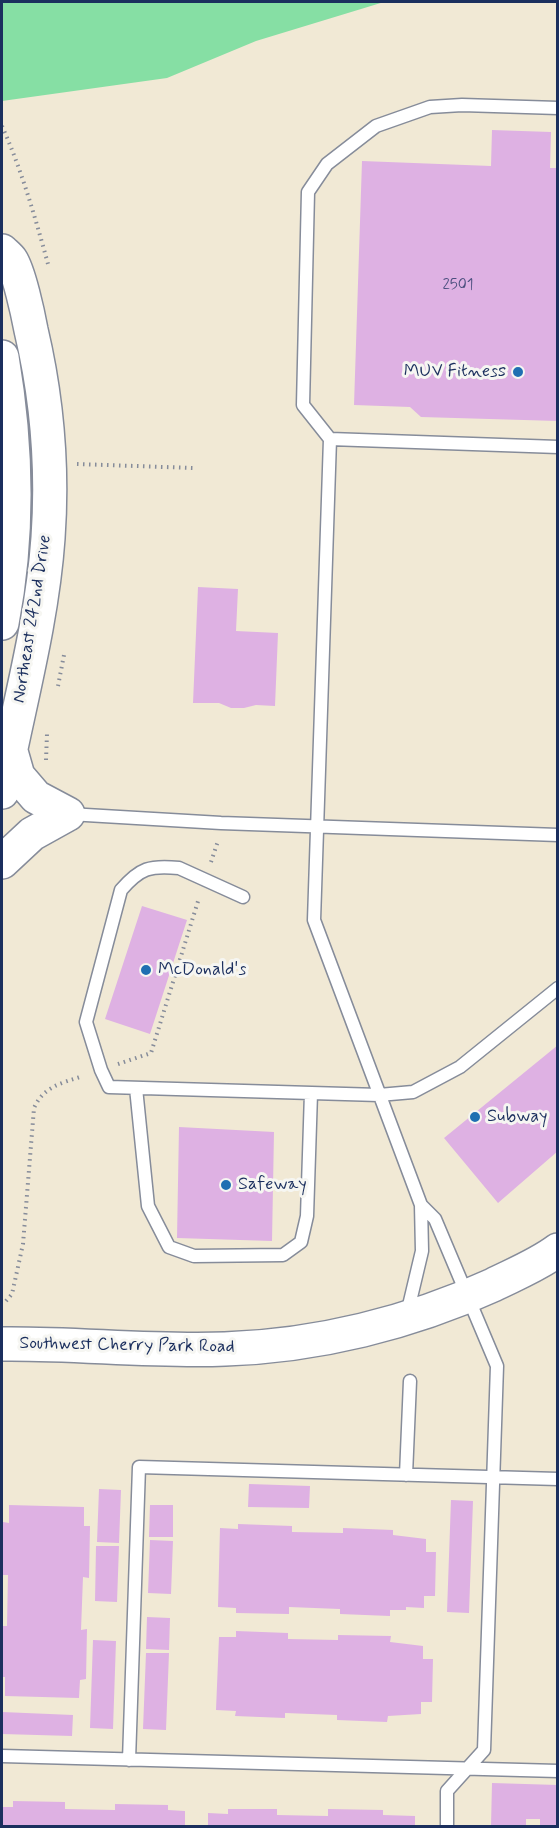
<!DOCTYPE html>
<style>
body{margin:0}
#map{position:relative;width:559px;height:1828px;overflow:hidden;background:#f1e9d5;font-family:Mynerve,sans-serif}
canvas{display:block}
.frame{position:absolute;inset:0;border:3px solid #1b2f5e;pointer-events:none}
</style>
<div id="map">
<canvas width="559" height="1828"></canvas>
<div class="frame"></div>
</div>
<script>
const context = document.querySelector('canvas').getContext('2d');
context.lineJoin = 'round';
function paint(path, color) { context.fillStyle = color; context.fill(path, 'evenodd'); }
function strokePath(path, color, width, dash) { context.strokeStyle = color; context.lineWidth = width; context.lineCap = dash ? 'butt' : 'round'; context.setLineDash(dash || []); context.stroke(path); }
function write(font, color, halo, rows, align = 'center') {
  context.font = font + ' Mynerve,sans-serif'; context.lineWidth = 6; context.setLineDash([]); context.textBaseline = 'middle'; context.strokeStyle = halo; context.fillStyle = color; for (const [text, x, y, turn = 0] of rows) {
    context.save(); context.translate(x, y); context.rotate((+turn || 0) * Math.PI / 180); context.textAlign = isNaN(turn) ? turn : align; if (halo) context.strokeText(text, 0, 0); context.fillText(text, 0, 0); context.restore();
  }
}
paint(new Path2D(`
 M2 2H384L256 41 167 78 2 101Z`), '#86dfa4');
paint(new Path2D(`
 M492 130 551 132 550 168H558V421L421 417 410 407 354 405 362 161 491 166Z
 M198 587 238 589 236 631 278 633 275 706 256 705 244 708H231L219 703H193Z
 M142 906 187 920 150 1034 105 1019Z
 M558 1045V1151L498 1203 444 1138Z
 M179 1127 274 1132 272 1241 177 1238Z
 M249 1484 310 1486 309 1508 248 1507Z
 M99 1489 121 1490 119 1543 97 1542Z
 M451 1500 473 1501 469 1613 447 1612Z
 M9 1505 84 1507V1526H90L89 1578 83 1577 81 1630 87 1629 86 1679 80 1680 79 1698 5 1696V1677H2V1626H7L8 1575H2L3 1522 9 1523Z
 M150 1505H173V1537H149Z
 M238 1524 292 1526V1532L343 1533V1528L393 1530V1535L426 1539V1552H436L435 1596H424V1608L406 1607V1610H390V1616L340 1614V1609L289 1607V1614L236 1613V1608L218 1607 220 1528 238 1529Z
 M150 1540 173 1541 171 1594 148 1593Z
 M96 1546H119L117 1602 95 1601Z
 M147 1617 170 1618 169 1650 146 1649Z
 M236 1631 288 1633V1639L338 1640V1635L391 1636 390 1642 423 1646V1659H433L432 1702H421V1714L388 1716 387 1722 337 1720V1715L285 1713V1718L235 1716 236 1711 216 1710 219 1637H236Z
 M93 1640 116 1641 113 1729 90 1728Z
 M146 1653H169L166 1730 143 1729Z
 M2 1712 73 1715 72 1736 2 1734Z
 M492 1783 558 1785V1826H540V1819H526V1826H491Z
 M13 1801 65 1802V1809L115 1810V1804L168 1805V1810L185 1811V1826H2V1807H13Z
 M228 1809H277V1815L328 1816V1809L383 1810V1815L415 1816V1826H208V1813L228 1814Z`), '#deb1e3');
const service = new Path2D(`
 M330 439 303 405 308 192 327 164 376 126 430 107 462 105 558 108
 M69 814 221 823 558 835
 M243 897 179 868C150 865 140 868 121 890L86 1022 101 1070 109 1087 379 1095 413 1092 460 1067 558 988
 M136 1088 148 1206 169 1247 194 1256 283 1255 301 1242 307 1216 311 1093
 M421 1205 435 1219 497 1366 484 1750 447 1791V1826
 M407 1314 422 1251 421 1205 314 920 330 439 558 447
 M406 1475 410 1381
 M2 1756 558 1771
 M129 1760 139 1467 558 1479`);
const secondary = new Path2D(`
 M2 1344C76 1343 150 1352 225 1349 317 1346 410 1323 493 1285 515 1274 538 1265 558 1250`);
const trunk = new Path2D(`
 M2 251C5 254 9 257 11 260 19 272 28 314 31 330 47 398 53 468 48 538 42 624 18 708 2 792
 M2 357C17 445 19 535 2 623
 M10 748 18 776 36 797 68 814
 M2 862 32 834 68 814`);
strokePath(service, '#868c9a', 15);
strokePath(secondary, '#868c9a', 36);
strokePath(trunk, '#868c9a', 36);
strokePath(new Path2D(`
 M2 126C22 171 35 217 48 264
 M77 464 193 468
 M58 686 64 655
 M46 760 47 734
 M211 862 218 841
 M118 1064 151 1053 199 898
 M6 1301 12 1294 23 1244 34 1108C44 1086 62 1083 83 1076`), '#868c9a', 4, [1.5, 4.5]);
strokePath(service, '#fff', 12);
strokePath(secondary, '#fff', 33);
strokePath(trunk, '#fff', 33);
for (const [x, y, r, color] of [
 [518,372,6,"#1f6fb2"],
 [146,970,6,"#1f6fb2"],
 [475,1117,6,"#1f6fb2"],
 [226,1185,6,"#1f6fb2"]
]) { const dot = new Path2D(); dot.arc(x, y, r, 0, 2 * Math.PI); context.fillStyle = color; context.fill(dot); strokePath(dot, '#f6f6f2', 2); }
write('15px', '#4c507f', null, [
 ["2501",458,286]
]);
write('18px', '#1b2f5e', '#f6f6f2', [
 ["MUV Fitness",506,372,"right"],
 ["McDonald's",158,970],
 ["Subway",487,1117],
 ["Safeway",238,1185]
], 'left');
write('18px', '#1b2f5e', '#f6f6f2', [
 ["Northeast 242nd Drive",33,619,-81],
 ["Southwest Cherry Park Road",127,1346,1]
]);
</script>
